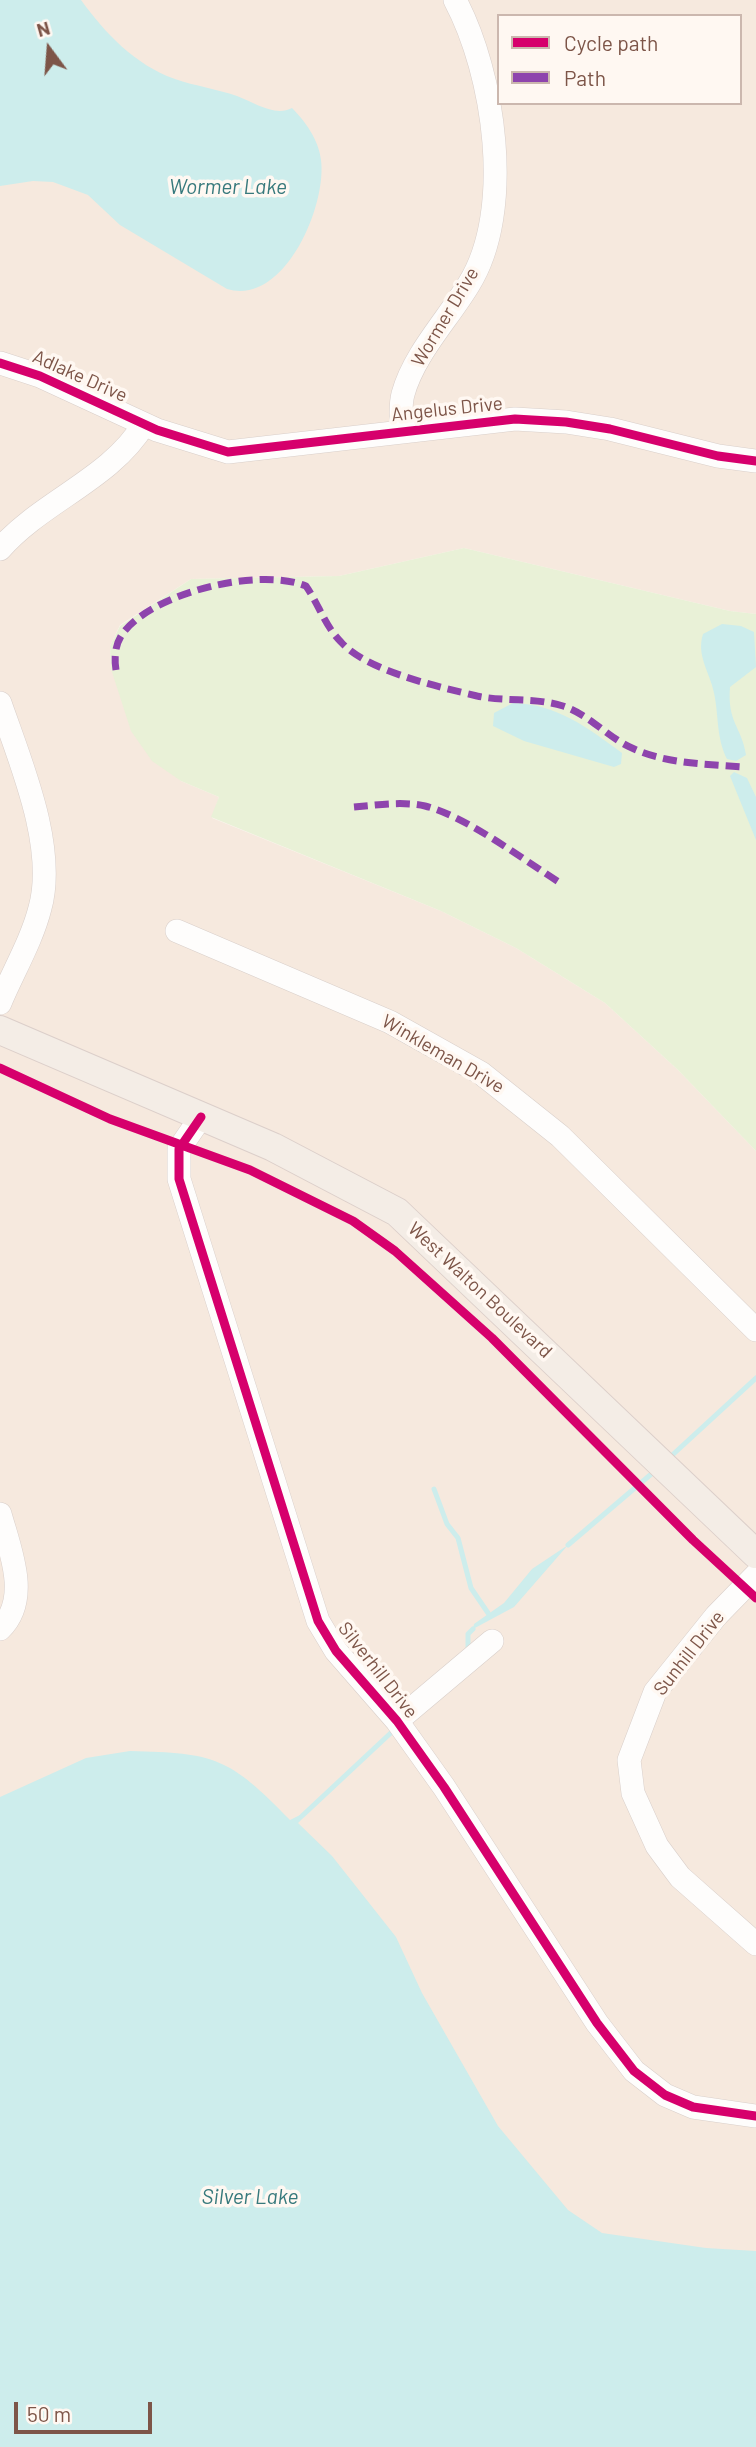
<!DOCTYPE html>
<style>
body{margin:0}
#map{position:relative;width:756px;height:2447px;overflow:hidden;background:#faf4ee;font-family:Barlow,sans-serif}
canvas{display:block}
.legend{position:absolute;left:497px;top:14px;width:245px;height:91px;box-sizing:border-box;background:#fff8f2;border:2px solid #cbb7ae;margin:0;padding:9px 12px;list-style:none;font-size:21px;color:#7d5548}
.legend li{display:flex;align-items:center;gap:14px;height:35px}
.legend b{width:35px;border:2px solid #cbb7ae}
.north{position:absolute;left:14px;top:14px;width:70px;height:70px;-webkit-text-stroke:5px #fff8f2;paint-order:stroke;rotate:344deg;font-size:19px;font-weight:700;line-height:28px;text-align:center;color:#7d5548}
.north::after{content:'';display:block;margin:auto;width:24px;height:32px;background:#7d5548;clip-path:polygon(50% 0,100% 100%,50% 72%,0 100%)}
.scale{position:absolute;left:14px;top:2402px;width:138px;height:32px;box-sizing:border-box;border:4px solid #7d5548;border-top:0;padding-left:9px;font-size:21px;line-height:24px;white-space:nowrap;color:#7d5548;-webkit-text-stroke:5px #fff8f2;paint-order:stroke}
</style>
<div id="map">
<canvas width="756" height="2447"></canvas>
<ul class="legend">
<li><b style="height:9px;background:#d6006c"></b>Cycle path</li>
<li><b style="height:9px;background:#8e44ad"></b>Path</li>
</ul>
<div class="north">N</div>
<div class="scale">50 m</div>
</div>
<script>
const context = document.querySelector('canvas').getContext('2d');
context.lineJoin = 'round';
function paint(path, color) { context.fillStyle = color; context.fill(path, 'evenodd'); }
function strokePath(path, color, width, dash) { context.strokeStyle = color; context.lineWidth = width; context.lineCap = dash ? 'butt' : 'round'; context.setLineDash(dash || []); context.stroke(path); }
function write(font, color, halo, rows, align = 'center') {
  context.font = font + ' Barlow,sans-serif'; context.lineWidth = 7; context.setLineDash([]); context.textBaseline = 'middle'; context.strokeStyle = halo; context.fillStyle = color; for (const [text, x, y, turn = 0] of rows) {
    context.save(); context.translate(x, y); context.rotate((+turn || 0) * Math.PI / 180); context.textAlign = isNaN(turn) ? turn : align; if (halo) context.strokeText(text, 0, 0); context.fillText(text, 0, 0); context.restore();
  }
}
paint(new Path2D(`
 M0 0H756V614L730 611 464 548 339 576 191 579 120 625 110 646 111 669 181 781 219 797 212 818 441 911 516 948 605 1003 678 1070 756 1151V2447L0 2323ZM499 16H740V103H499Z`), '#f6e9de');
paint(new Path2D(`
 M464 548 730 611 756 614V1151L678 1070 605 1003 516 948 441 911 211 817 219 797 181 781 152 761 131 731 111 669 110 646 120 626 191 579 339 576Z`), '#e9f1d7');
paint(new Path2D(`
 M0 0H81C105 33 135 65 175 79 195 86 217 89 237 96 255 103 275 117 292 108 305 121 319 140 321 160 327 205 285 306 227 289L120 225 88 195 53 182 33 181 0 186Z
 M722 624 741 626 754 632 756 667 730 687C727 723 742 727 746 755L736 761 727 759C716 737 719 716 714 693 710 672 696 656 703 634Z
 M513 703C557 704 588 728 622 753L621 764 614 767 524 741 493 726 494 713Z
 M734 772 747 778 756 797V840L730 776Z
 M568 1545 514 1607 473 1629 474 1624 504 1603 532 1569Z
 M130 1751C215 1753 229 1757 290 1820L300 1815 303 1818 298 1823 332 1856 396 1937 422 1993 498 2126 568 2210 602 2233 706 2248 756 2251V2447H0V1797L86 1758Z`), '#cdedec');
strokePath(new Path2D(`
 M668 1459 756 1378
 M434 1489 447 1524 458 1538 471 1588 488 1613
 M568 1545 656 1470
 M468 1651V1634L473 1629
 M302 1816 395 1729`), '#cdedec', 5);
const minor = new Path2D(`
 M0 363 40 376 157 430 228 452 515 419 566 422 610 429 718 456 756 461
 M402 431C401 419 400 405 403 394 414 354 448 319 469 284 515 210 494 73 455 0
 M0 549C42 501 111 479 144 424
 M0 703C20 761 57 847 40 908 32 940 13 972 0 1003
 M177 931 390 1022 481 1073 560 1136 756 1330
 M201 1117 179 1149V1179L318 1621 336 1651 397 1721 444 1787 597 2023 634 2071 665 2095 693 2107 756 2116
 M0 1514C10 1550 31 1599 0 1629
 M756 1575 716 1616 655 1692 629 1760 633 1793 657 1846 680 1877 756 1944
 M397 1721 492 1641`);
const major = new Path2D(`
 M0 1030 273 1147 397 1212 756 1554`);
strokePath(minor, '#d9cfca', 24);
strokePath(major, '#dccfca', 30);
strokePath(minor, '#fefdfc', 23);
strokePath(major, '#f4ede6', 28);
strokePath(new Path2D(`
 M116 670C114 657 115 644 123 633 154 592 259 567 306 586 319 605 325 626 341 642 367 671 439 687 477 696 506 702 534 697 563 706 590 715 607 737 632 748 666 764 707 764 744 767
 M354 807C377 805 402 801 425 806 466 816 525 861 562 884`), '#8e44ad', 7, [14, 7]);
strokePath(new Path2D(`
 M0 363 40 376 157 430 228 452 515 419 566 422 610 429 718 456 756 461
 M0 1068 110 1119 250 1170 353 1221 395 1251 492 1338 693 1540 756 1598
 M201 1117 179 1149V1179L318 1621 336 1651 397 1721 444 1787 597 2023 634 2071 665 2095 693 2107 756 2116`), '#d6006c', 9);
write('19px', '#7d5548', '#fff8f2', [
 ["Wormer Drive",445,317,-59],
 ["Adlake Drive",80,376,24],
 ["Angelus Drive",447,409,-6],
 ["Winkleman Drive",443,1054,30],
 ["West Walton Boulevard",480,1290,43],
 ["Sunhill Drive",689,1653,-52],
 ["Silverhill Drive",378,1670,52]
]);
write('italic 21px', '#37797c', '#fff8f2', [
 ["Wormer Lake",228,187],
 ["Silver Lake",250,2197]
]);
</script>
